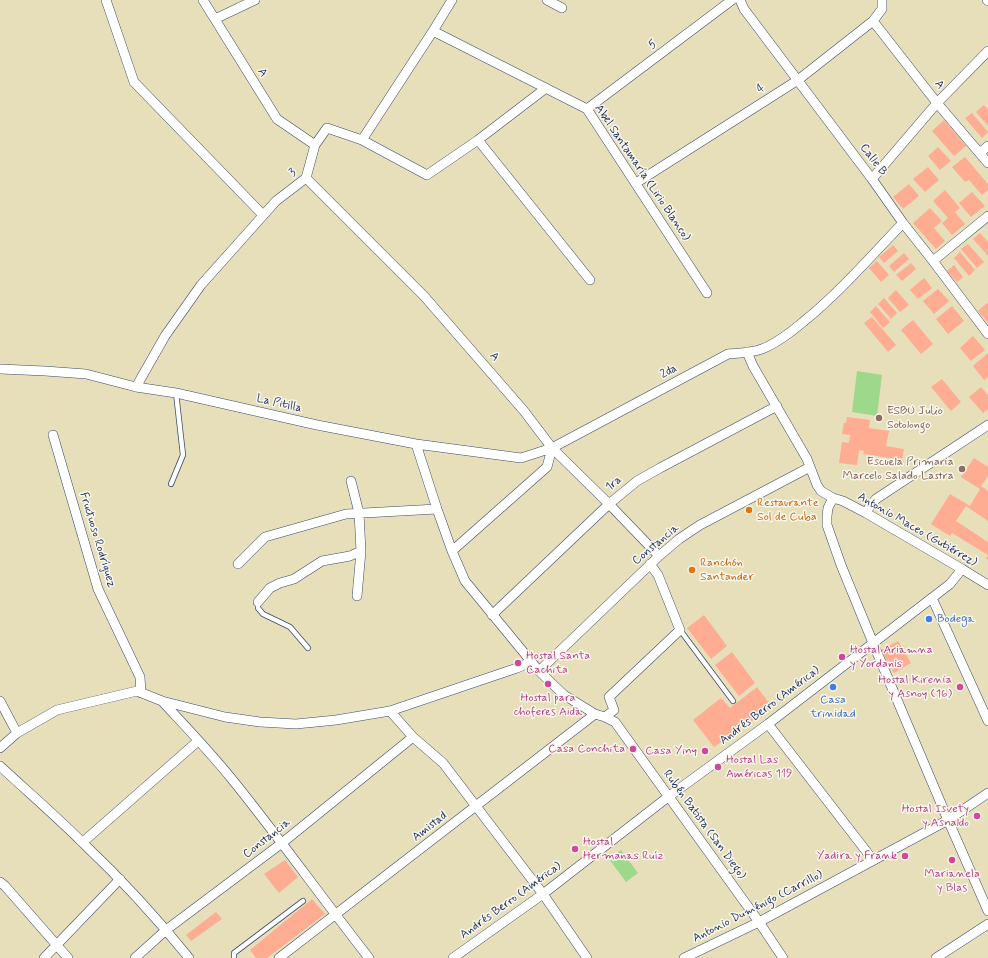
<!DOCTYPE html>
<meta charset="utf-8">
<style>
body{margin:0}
canvas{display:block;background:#e6dfba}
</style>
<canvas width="988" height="958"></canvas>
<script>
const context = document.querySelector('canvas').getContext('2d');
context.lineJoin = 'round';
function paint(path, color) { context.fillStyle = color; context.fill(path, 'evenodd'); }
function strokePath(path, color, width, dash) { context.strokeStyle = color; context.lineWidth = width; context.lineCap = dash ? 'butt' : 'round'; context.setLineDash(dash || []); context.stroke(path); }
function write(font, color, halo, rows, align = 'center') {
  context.font = font + ' Mynerve,sans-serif'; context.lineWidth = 3; context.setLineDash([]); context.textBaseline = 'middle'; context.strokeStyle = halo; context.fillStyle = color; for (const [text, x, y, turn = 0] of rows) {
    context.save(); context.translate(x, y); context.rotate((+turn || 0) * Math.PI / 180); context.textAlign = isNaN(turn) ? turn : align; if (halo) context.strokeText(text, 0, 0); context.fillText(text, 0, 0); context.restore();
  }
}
paint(new Path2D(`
 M857 371 882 375 877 416 852 412Z
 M621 850 638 873 626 882 609 859Z`), '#9ed88a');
paint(new Path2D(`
 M984 105 988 110V126L976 112Z
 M972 113 988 132 982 138 965 118Z
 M944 120 966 146 954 156 932 131Z
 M938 147 951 161 940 170 928 156Z
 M965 157 988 184V190L982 195 969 180 965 182 952 167Z
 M928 167 939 180 925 192 913 179Z
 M909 184 919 196 903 209 893 197Z
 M945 190 960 208 955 212 965 224 952 235 942 223 948 218 933 201Z
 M972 192 985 206 971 217 959 203Z
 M930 208 942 221 934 228 945 241 936 249 913 223Z
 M980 233 988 242V256L973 239Z
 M968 244 984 262 977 268 961 249Z
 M893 245 898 251 884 263 879 257Z
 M960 252 975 270 969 276 954 258Z
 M904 253 909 259 894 272 889 266Z
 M877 261 889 275 881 282 869 268Z
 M911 263 916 269 902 281 896 275Z
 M954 265 963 277 957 282 947 271Z
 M924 278 932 288 918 299 910 290Z
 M938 289 949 301 934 314 923 301Z
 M896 290 909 305 900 312 888 298Z
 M884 298 897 313 891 319 878 304Z
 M987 303 988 304V323L978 311Z
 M876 306 890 322 883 328 870 312Z
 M952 306 964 321 948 334 936 319Z
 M872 317 896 345 888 352 864 323Z
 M913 320 933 344 921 354 901 330Z
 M973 336 985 350 971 361 960 348Z
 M988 353V377L984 380 973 366Z
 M942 379 961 402 951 411 931 387Z
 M981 387 988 395V409L983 413 969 397Z
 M847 417 870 420 869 428 889 431 886 446 904 449 902 460 863 454 864 451 859 450 857 465 839 463 842 442 849 443 850 435 842 434 844 423H846Z
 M974 458 988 467V476L981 486 988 491V521L966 506 956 521 988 542V560L986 558 988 555 952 533 950 536 931 524 950 494 970 506 980 489 961 477Z
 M704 615 727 646 711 659 687 628Z
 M898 641 911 663 894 673 881 650Z
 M732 652 755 683 739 696 715 665Z
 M757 687 772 707 714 747 693 720 721 698 730 708Z
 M285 860 298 877 279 893 264 874Z
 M312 899 325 914 267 958H256L250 950Z
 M216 912 222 919 191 941 186 935Z`), '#feac92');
const lane = new Path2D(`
 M171 484 183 455 176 393
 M258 602V608L263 614 290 627 308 648
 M680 630 733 701
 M234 958V953L303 901`);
const street = new Path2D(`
 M106 0 134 82 263 215
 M203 0 277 119 315 145
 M547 0 562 8
 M740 0 744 9 872 179 903 223 933 261 988 334
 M987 0 988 1
 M215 19 255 0
 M873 21 937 103 988 163
 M433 31 587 109 707 293
 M587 109 732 0
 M362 140 433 31 452 0
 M478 140 590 280
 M980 153 988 146
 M306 178 424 296 524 411 552 448 609 504 659 556
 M872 179 937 103 988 51
 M636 183 798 80 873 21 882 9V0
 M933 261 988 216
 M747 352 753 366 807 459 817 485 821 491 833 498 843 501 866 513 962 569 988 585
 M0 369 45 371 86 374 136 387 176 393 317 425 416 444 521 458 552 448 728 354C740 353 751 353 762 349 777 343 790 333 803 322 839 293 870 257 903 223
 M136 387 165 336 201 285 276 201 306 178 315 145 327 128 362 140 427 175 478 140 546 88
 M53 435 98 589 140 677 141 693
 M416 444 437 509 452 551 465 581 539 671 564 695 595 714 605 717 615 722 759 922 783 958
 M351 481 359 513 361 551 357 596
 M833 498 828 508 827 516V525L841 565 873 643 948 820 988 911
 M866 513 870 506 876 499 988 425
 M452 551 547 467 552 448
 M238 564 265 537 346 514 437 509
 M932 598 988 721
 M258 602 270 588 280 583 294 579 322 561 350 556 361 551
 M492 615 609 504 637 481 660 468 777 406
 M539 671 659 556 679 539 700 525 810 467
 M0 701 17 733
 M162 701C185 726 209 751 231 778 278 836 322 898 369 958
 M390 711 413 737 443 763 543 894 587 958
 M605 717 614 710 609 697 680 630 658 575 650 564
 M768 724 873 860
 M0 748 17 733 57 710 137 691 162 701 225 717 260 722 296 724 336 720 390 711 517 668 531 662
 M0 766C28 792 56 816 83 843 121 879 156 917 189 958
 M83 842 198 741
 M0 882 5 886 68 958
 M44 958 120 879
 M135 958 166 930 282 843 413 737
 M279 958 595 714
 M453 958 543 894 668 797 768 724 950 584 962 569
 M684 958 759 922 948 820 988 793
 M936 958 988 924`);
strokePath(lane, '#39496c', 6);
strokePath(street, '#39496c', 10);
strokePath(lane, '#fff', 4.5);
strokePath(street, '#fff', 9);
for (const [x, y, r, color] of [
 [879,418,4,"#8d6e63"],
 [962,469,4,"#8d6e63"],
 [749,510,4,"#e8710a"],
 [692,570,4,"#e8710a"],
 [929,619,4,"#3f7fe0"],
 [842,657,4,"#d1479c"],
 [518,663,4,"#d1479c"],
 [548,684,4,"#d1479c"],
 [833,687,4,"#3f7fe0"],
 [960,687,4,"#d1479c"],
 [633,749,4,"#d1479c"],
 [705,751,4,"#d1479c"],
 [718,767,4,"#d1479c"],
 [977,816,4,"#d1479c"],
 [575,849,4,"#d1479c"],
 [905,856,4,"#d1479c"],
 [952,860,4,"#d1479c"]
]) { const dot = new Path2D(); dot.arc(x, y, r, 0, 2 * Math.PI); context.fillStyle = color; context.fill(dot); strokePath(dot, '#fbf7ec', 1.5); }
write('12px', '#1b2f5e', '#fbf7ec', [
 ["5",653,45,-37],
 ["A",262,73,58],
 ["A",939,85,52],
 ["4",761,89,-33],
 ["Calle B",873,160,53],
 ["3",293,173,-42],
 ["Abel Santamaría (Lirio Blanco)",642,173,56],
 ["A",494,357,49],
 ["2da",669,372,-28],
 ["La Pitilla",279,404,13],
 ["1ra",614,484,-39],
 ["Antonio Maceo (Gutiérrez)",917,530,30],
 ["Fructuoso Rodríguez",97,540,73],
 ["Constancia",656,545,-40],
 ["Andrés Berro (América)",770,706,-37],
 ["Rubén Batista (San Diego)",704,825,54],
 ["Amistad",430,827,-38],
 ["Constancia",267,839,-38],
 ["Andrés Berro (América)",511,901,-36],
 ["Antonio Duménigo (Carrillo)",758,907,-27]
]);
write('12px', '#785e54', '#fbf7ec', [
 ["ESBU Julio",887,411],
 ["Sotolongo",887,425],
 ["Escuela Primaria",954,462,"right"],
 ["Marcelo Salado Lastra",954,476,"right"]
], 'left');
write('12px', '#c56008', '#fbf7ec', [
 ["Restaurante",757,503],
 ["Sol de Cuba",757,517],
 ["Ranchón",700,563],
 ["Santander",700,577]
], 'left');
write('12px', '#366cbe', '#fbf7ec', [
 ["Bodega",937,619],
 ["Casa",833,700,"center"],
 ["trinidad",833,714,"center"]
], 'left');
write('12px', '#b23c85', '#fbf7ec', [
 ["Hostal Ariamna",850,650,"left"],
 ["y Yordanis",850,664,"left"],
 ["Hostal Santa",526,656,"left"],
 ["Cachita",526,670,"left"],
 ["Hostal Kirenia",952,680],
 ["y Asnoy (16)",952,694],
 ["Hostal para",548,698,"center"],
 ["choferes Aida",548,712,"center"],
 ["Casa Conchita",625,749],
 ["Casa Yiny",697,751],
 ["Hostal Las",726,760,"left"],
 ["Américas 119",726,774,"left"],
 ["Hostal Isvety",969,809],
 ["y Asnaldo",969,823],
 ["Hostal",583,842,"left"],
 ["Hermanas Ruíz",583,856,"left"],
 ["Yadira y Frank",897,856],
 ["Marianela",952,874,"center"],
 ["y Blas",952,888,"center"]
], 'right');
</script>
